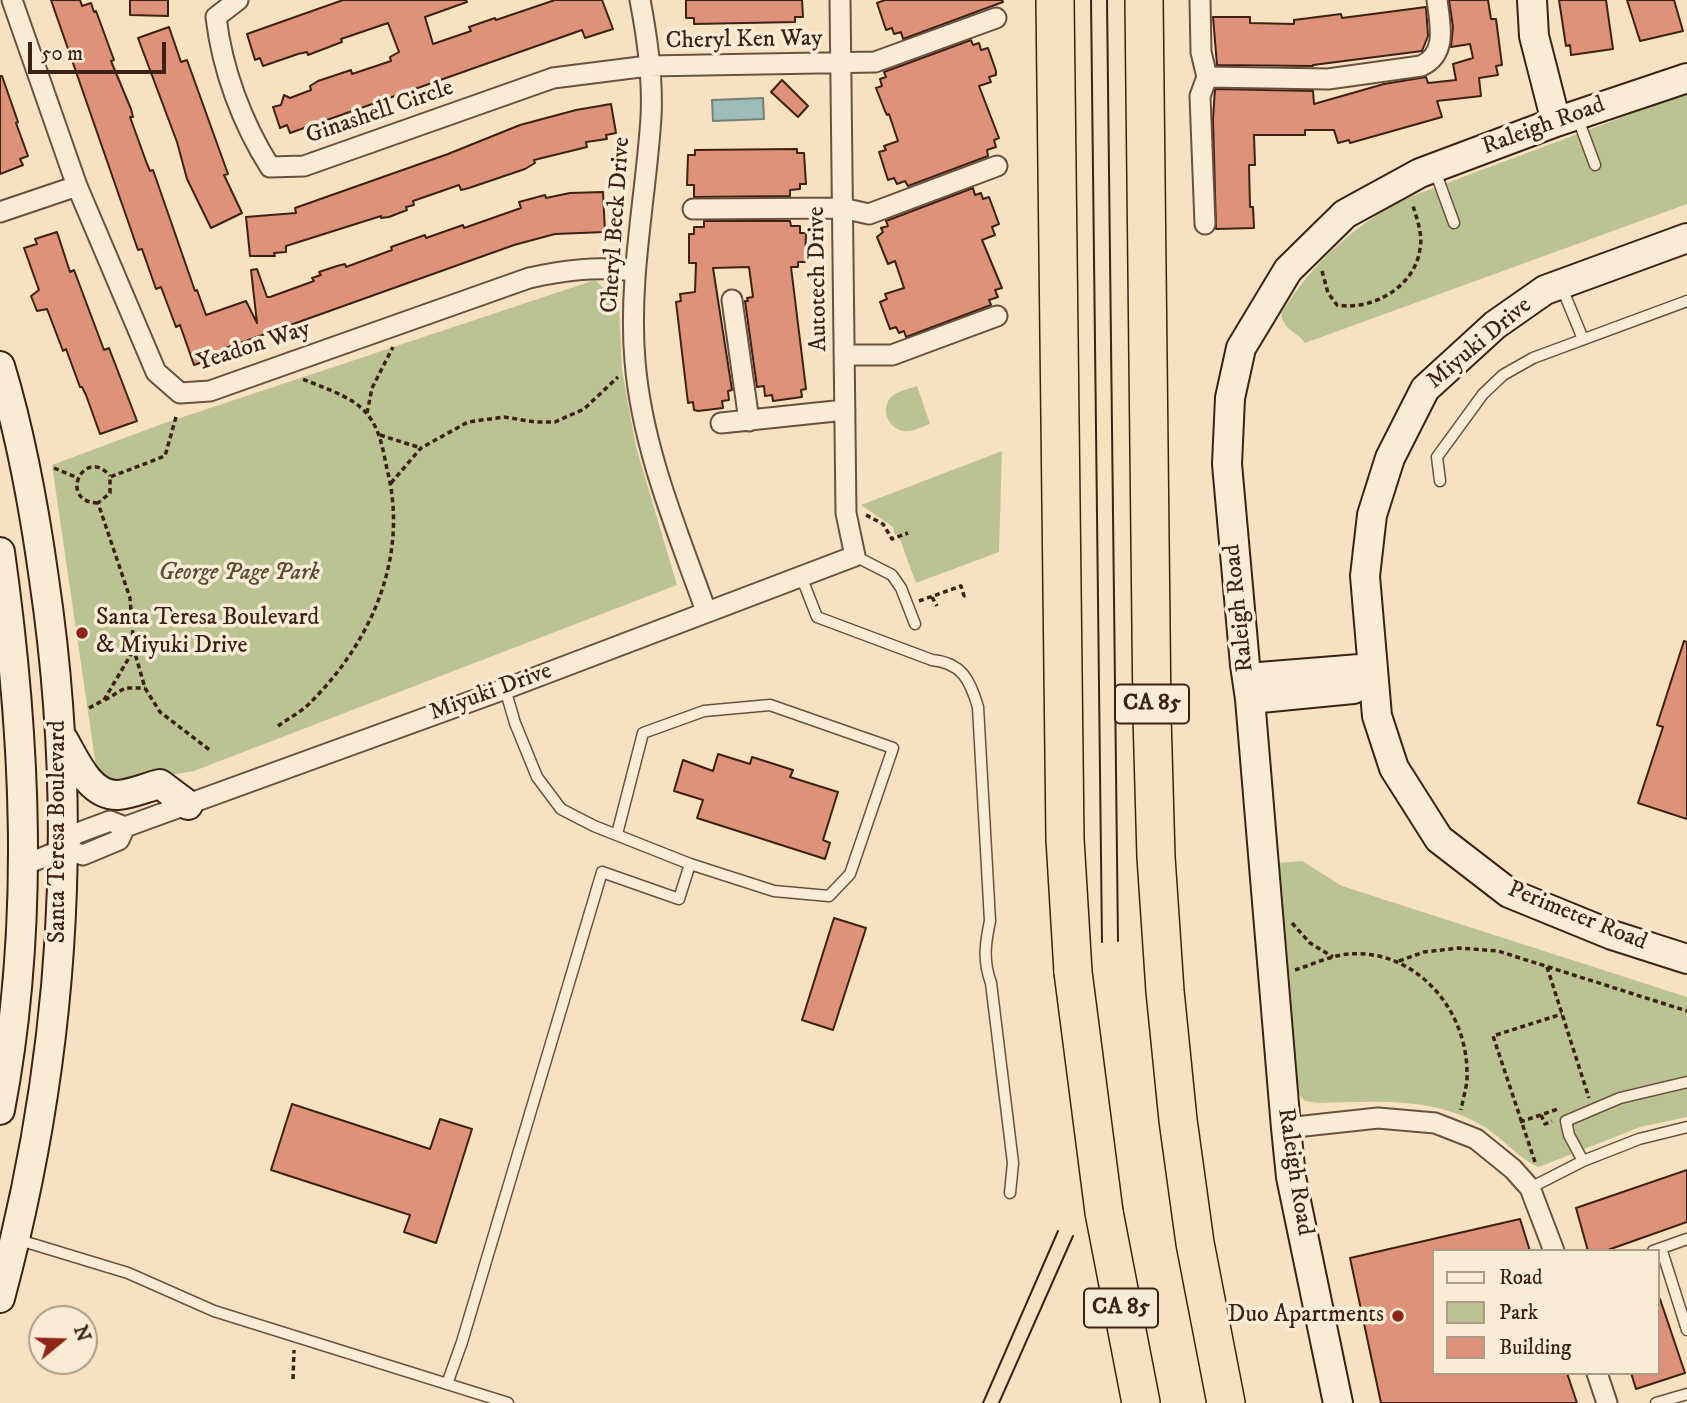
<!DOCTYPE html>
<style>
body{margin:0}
#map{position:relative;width:1687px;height:1403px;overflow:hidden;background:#f6e2c0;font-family:"IM FELL DW Pica",serif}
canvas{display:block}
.legend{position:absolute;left:1432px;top:1249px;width:228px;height:126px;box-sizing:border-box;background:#f9ecd6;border:2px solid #ad9b88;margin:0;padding:9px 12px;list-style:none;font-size:21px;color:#3c2114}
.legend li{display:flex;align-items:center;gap:14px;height:35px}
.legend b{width:35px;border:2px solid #ad9b88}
.north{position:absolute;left:28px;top:1305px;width:70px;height:70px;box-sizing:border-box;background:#f9ecd6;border:2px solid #ad9b88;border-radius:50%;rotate:71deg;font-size:19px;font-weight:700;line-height:28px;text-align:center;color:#3c2114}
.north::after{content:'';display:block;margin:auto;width:24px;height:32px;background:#8f2418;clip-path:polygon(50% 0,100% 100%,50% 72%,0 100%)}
.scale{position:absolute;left:28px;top:42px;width:138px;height:32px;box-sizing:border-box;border:4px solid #3c2114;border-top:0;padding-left:9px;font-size:21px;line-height:24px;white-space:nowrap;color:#3c2114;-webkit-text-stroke:5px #f9ecd6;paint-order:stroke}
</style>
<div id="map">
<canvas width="1687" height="1403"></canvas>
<ul class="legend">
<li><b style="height:9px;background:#f9ecd6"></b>Road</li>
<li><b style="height:19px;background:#bcc393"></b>Park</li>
<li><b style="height:19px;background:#df927a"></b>Building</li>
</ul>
<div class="north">N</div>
<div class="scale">50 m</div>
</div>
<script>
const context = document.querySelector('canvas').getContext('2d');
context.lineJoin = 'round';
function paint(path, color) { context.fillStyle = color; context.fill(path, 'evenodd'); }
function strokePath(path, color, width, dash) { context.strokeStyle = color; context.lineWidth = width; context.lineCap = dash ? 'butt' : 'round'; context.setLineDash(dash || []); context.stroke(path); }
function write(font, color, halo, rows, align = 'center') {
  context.font = font + ' "IM FELL DW Pica",serif'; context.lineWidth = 7; context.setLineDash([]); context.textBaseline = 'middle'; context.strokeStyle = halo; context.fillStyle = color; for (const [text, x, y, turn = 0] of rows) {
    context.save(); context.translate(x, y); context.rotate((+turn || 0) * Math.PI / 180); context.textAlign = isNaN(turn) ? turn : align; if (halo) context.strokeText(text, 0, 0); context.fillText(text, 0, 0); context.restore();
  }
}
paint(new Path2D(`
 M1687 93V204L1305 343C1297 331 1283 331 1281 313 1314 262 1345 235 1396 202Z
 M595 280 619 303 622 370 636 447 677 585 194 771 99 787 52 465 162 424Z
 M917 386 930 424C922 427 912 432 904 431 888 429 880 409 891 397 897 391 909 389 917 386Z
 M1002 451 999 552 916 583 898 534 895 535 893 527 861 505Z
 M1302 861 1342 886 1687 997V1117L1640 1127 1539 1167C1524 1163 1500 1136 1483 1126 1431 1096 1375 1102 1318 1103L1305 1101 1297 1092 1278 863Z`), '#bcc393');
const water = new Path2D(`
 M763 98 764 119 713 121 712 100Z`);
paint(water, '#9ebdb8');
strokePath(water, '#777f76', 2);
const building = new Path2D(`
 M51 0H80L82 6 91 3 94 12 96 11 114 60 111 61 131 109 133 117H130L147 164 150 171 153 170 195 291 197 290 206 315 246 301 257 323 251 270 257 269 267 297H270L314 281 312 278 321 275 319 272 337 266 345 264 346 267 392 250 391 247 425 235 426 238 463 225 464 228 521 208 519 202 545 195 546 198 570 193 603 192 605 232 555 234 514 245 226 348 219 352 220 356 194 365 180 325 176 327 161 287 156 289 142 249 138 250Z
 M130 0H168V16L130 15Z
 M343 0H466L467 2 425 17 433 44 471 31 469 27 495 18 496 20 555 0H602L613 29 585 38 582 30 290 133 287 125 280 128 273 107 281 105 284 95 290 98 311 90 310 86 318 81 351 70 352 74 391 61 390 57 399 52 388 23 341 39 342 42 308 55 307 52 298 54 263 66 260 58 255 60 247 34Z
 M686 0H802L803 17H795V22L694 24V18H686Z
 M885 0H1002L1003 2 903 39 901 32 894 34 892 28 886 30 877 3Z
 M1449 0H1488L1491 19H1496L1502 65 1496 66 1498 75 1479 78 1481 96 1437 101 1442 117 1350 143 1349 140 1338 143 1334 130H1305V135H1254L1255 165H1249L1250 207H1253L1254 228 1216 229 1213 119 1215 89 1313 91 1314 104 1384 84 1426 77 1428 83 1456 80 1453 64 1473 58 1470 44 1451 47 1453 27Z
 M1559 0H1606L1613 49 1571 55 1570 45 1566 46Z
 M1627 0H1674L1683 31 1640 41Z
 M1426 7 1428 36 1422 51 1313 65V66L1217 65 1213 17H1250V23L1294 24V20L1341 14 1342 18Z
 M169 27 181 62 187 60 228 174 224 175 242 213 211 228 187 179 177 142 138 38Z
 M971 40 973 45 979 43 981 50 988 48 996 71V75L989 77 991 82 979 86 999 138 994 140 996 147 987 150 988 156 908 186 905 181 897 184 894 178 888 180 879 152 886 150 884 146 898 141 889 114 887 115 885 111 876 88 882 86 880 79 886 77 884 72Z
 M0 76H2L18 122 16 123 28 156 20 159 23 165 0 174Z
 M782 80 808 106 798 117 771 92Z
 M611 104 616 133 606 135 607 139 586 142 587 147 534 160 535 163 525 169 469 188 461 190 459 185 413 201 414 205 406 207 407 210 389 217 381 218V216L286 246V252L274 253 275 256H250L246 217 296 213 295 208 448 154 520 125 576 110Z
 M797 149V153H804L806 184H800V189L790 190V196L694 197V185H687L688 155H695V150Z
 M973 188 975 195 981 193 983 199 989 197 999 224 992 227 995 235 982 240 1002 288 995 290 998 297 989 300 991 305 906 337 904 331 899 333 896 327 890 329 880 302 887 299 885 294 904 288 895 261 888 264 877 237 883 232 881 228 888 226 886 221Z
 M704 221H790L791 226H800V233H806L805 262H798V267H791L806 389 801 390 802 397 773 401 772 395 765 396 764 386 757 387 745 301H748L747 298 753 297 749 267 713 268 732 390 728 391 729 400 722 401 723 408 698 411 694 410 693 402 688 403 676 302 681 301 680 294 695 292 696 263H689V234H694V227H704Z
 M57 232 70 272 74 270 104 350 109 348 137 421 103 433 100 434 86 395 82 387H80L66 349 63 351 47 309 37 311 31 296 39 290 24 248 37 244 35 239Z
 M1684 641 1687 642V819L1638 803 1663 727 1657 725Z
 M718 754 750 764 752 757 793 770 790 777 838 792 823 840 830 843 825 859 697 818 703 800 674 791 683 760 713 771Z
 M834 918 866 928 833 1030 802 1020Z
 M292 1104 430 1149 440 1119 472 1129 436 1243 404 1232 410 1215 271 1170Z
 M1687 1170V1222L1605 1251H1588L1576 1208Z
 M1520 1219 1530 1251H1433V1373H1567L1577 1403H1381L1350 1258Z
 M1657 1299H1660L1685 1373 1636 1389 1631 1373H1657Z`);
paint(building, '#df927a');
strokePath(building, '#3c2114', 2);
const lane = new Path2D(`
 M1578 119 1595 165
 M1435 171 1454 223
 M1562 288 1583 339
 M1440 481 1437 457 1483 394 1503 375 1533 358 1687 301
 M855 556 892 575 901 588 915 624
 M801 576 817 617 932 660C962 663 970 680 978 707L990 921C985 944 983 961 991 983L1013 1163 1010 1193
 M505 689 515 723 537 777 561 809 594 826 690 864 774 891 829 896 850 874 893 748 770 705 704 711 643 733 617 834
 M1583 1161 1569 1135 1566 1121 1620 1098 1687 1082
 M1530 1188 1583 1161 1639 1139 1687 1127
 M16 1239 128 1273 214 1311 508 1403
 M1661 1248 1687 1330
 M1653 1251 1687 1239
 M447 1384 462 1342 602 872 679 899 690 864
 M1656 1403 1687 1394`);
const street = new Path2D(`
 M12 0 77 186 156 372 180 393 210 391 529 278C565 270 597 266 634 271
 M238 0 216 17C222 69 242 123 270 167L304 166 553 78 648 66 875 62 996 18
 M640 0C647 36 653 80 651 117 646 198 628 279 635 361 642 448 677 530 706 611
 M1200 0 1201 52 1207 77
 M1207 77 1328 79 1421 66C1448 54 1440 24 1437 0
 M693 209 842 208 869 214 997 166
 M0 212 77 186
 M1205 224 1200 96 1207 77
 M732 300 749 421
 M845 355H892L997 316
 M721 423 845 410
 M64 849 83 855 119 840 125 827
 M24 865 64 849 75 834 110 821 125 827 505 689 855 556 846 513 840 0
 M1286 1128 1378 1118 1435 1123 1476 1139 1513 1169 1530 1188 1554 1251
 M1597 1373 1607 1403`);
const secondary = new Path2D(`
 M1532 0 1534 36 1556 122
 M1687 238 1545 290 1495 325 1425 389 1390 458 1372 515 1365 576 1377 716 1394 768 1439 839 1509 893 1612 935 1687 959
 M0 366C21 435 34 507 44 579 80 821 64 1061 0 1298
 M0 552C26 737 35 926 0 1110
 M1247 678 1372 668
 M1250 699 1353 689
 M63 739C75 759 89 796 118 795 132 794 147 787 160 784L188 805
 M1338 1403 1291 1177 1286 1128 1250 699 1245 665 1227 464 1230 398 1241 348 1288 270 1345 214 1420 173 1556 122 1687 78`);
const highway = new Path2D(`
 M1055 0 1065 839 1073 972
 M1144 0 1152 716 1156 857 1165 991 1178 1120 1195 1243 1226 1403
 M1104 1212 1141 1403`);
strokePath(lane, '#6a513f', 13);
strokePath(street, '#6a513f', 23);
strokePath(secondary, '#3c2114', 32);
strokePath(highway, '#3c2114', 40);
strokePath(new Path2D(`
 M1322 271 1328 293 1337 305C1372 311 1415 287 1420 249 1423 235 1417 219 1413 206
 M367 413 372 388 393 347
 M176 417 165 456 110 477V493L98 503 130 598 134 650 145 688 160 712 211 751
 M380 435 421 448
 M54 468 78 478
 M391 483 421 448 468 422 504 417 535 422H555L584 409 618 377
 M98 503C57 502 84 445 110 476
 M866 515 883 524 892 539 908 533
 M932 597 937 606
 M919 601 961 586 964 596 962 597
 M105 700 125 688H145
 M89 708 104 700 133 651
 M278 726C289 718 303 711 312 701 373 639 409 555 387 469 383 450 380 429 367 414 354 397 322 387 302 379
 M1292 923 1310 943 1333 957
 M1399 961 1424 952 1459 948 1498 951 1687 1011
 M1547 967 1589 1098
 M1295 970C1310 965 1326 958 1341 955 1411 944 1467 1006 1467 1073 1468 1084 1463 1098 1461 1110
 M1541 1115 1545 1124 1552 1121
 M1520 1122 1558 1109
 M1535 1162 1493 1036 1562 1014
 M293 1379 294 1350`), '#3c2114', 3.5, [5, 3.5]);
strokePath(lane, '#f9ecd6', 10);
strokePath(street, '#f9ecd6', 19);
strokePath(secondary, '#f9ecd6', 28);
strokePath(highway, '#f6e2c0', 37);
strokePath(new Path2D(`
 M1091 0 1102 942
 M1107 0 1118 941
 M983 1403 1058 1231
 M999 1403 1073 1236`), '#3c2114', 2);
const highwayBridge = new Path2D(`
 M1073 972 1104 1212`);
strokePath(highwayBridge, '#3c2114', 40, []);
strokePath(highwayBridge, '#f6e2c0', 37);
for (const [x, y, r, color] of [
 [82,633,7,"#8f2418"],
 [1398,1316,7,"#8f2418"]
]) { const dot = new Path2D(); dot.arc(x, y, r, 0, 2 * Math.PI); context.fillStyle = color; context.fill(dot); strokePath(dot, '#f9ecd6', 2.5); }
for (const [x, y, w] of [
 [1152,704,74],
 [1121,1308,74]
]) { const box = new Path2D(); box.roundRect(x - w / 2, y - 19.5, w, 39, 5); context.fillStyle = '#f9ecd6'; context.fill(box); strokePath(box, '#3c2114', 2); }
write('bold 23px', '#3c2114', null, [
 ["CA 85",1152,704],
 ["CA 85",1121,1308]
]);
write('24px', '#3c2114', '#f9ecd6', [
 ["Cheryl Ken Way",744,41,-1],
 ["Ginashell Circle",380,113,-19],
 ["Raleigh Road",1544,127,-20],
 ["Cheryl Beck Drive",617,225,-86],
 ["Autotech Drive",819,279,-91],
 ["Miyuki Drive",1480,344,-40],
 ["Yeadon Way",254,347,-18],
 ["Raleigh Road",1240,608,-96],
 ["Miyuki Drive",491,693,-20],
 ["Santa Teresa Boulevard",59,832,-90],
 ["Perimeter Road",1577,917,22],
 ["Raleigh Road",1294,1172,81]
]);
write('italic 24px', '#5c4a34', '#f9ecd6', [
 ["George Page Park",239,574]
]);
write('24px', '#3c2114', '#f9ecd6', [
 ["Santa Teresa Boulevard",96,619],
 ["& Miyuki Drive",96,647],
 ["Duo Apartments",1384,1316,"right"]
], 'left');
</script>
